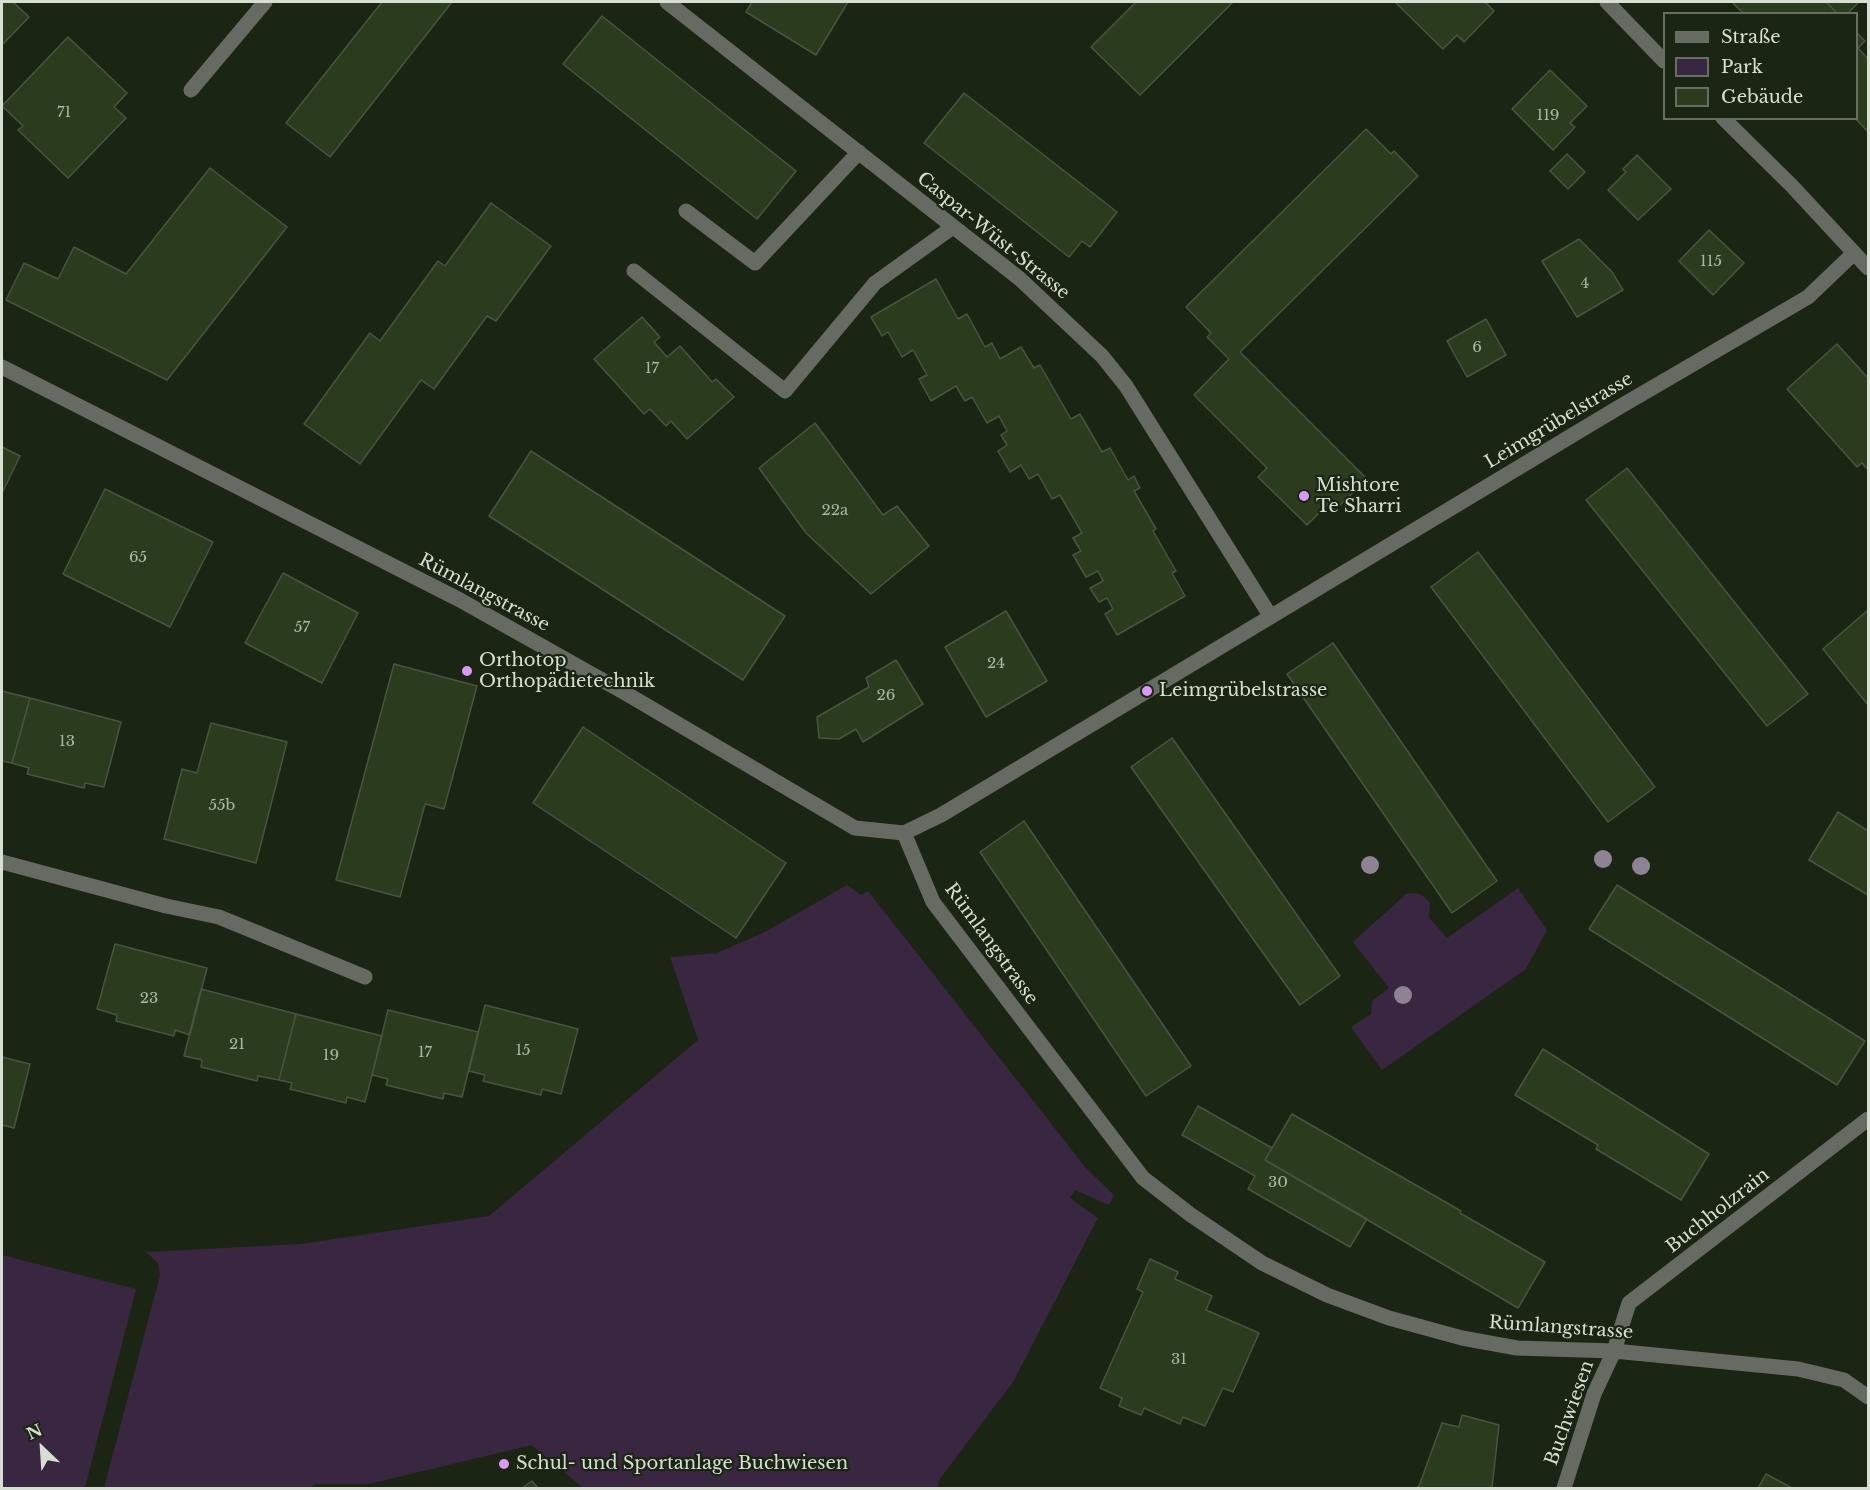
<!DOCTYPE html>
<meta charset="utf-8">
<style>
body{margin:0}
#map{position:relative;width:1870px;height:1490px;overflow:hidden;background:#1b2513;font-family:"Libre Baskerville",serif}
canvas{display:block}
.frame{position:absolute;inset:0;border:3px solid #d7ded2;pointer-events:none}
.legend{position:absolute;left:1663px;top:12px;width:195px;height:108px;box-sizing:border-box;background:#1b2513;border:2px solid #666f5f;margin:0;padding:8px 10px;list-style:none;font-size:18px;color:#d7ded2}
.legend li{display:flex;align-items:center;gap:12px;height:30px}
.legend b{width:30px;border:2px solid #666f5f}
.north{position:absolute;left:12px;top:1418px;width:60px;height:60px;-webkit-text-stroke:4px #1b2513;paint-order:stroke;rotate:335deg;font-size:16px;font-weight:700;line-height:24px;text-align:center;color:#d7ded2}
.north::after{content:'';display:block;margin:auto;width:21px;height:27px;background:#d7ded2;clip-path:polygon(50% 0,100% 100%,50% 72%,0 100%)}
</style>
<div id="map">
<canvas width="1870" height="1490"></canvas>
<div class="frame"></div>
<ul class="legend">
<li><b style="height:8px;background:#656b62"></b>Straße</li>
<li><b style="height:16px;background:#392641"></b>Park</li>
<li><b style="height:16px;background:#2b3c1e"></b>Gebäude</li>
</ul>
<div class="north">N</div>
</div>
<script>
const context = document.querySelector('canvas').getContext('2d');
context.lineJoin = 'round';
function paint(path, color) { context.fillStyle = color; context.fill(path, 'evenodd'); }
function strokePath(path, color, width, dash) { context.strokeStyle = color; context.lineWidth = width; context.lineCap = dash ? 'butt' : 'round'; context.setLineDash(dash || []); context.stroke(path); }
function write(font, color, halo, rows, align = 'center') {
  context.font = font + ' "Libre Baskerville",serif'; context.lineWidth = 4.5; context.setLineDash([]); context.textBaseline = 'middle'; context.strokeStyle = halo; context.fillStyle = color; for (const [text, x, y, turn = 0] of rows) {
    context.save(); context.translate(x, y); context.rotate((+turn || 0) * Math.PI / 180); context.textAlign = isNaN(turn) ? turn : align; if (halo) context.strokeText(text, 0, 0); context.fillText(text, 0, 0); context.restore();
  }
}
paint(new Path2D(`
 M847 885 861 895 868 891 1086 1168 1114 1195 1109 1205 1075 1190 1070 1198 1098 1218 1013 1382 939 1480 938 1488H583L532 1445 369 1484H315L310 1488H104L160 1275 158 1263 146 1252 301 1244 489 1216 698 1040 670 957 717 953 765 932Z
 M1518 888 1547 930 1526 969 1382 1070 1351 1027 1371 1014 1372 1001 1389 988 1353 942 1406 894C1418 892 1422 894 1430 903L1429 917 1447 938Z
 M2 1255 136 1289 85 1488H2Z`), '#392641');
const building = new Path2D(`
 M2 2H13L29 17 2 45Z
 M382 2H452L330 157 286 123Z
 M752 2H848L816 55 746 12Z
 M1136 2H1233L1140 95 1091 47Z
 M1395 2H1485L1494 11 1464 42 1457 35 1443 49Z
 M1732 2H1826L1838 14H1744Z
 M1826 2H1859L1847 14H1838Z
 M602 16 796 171 757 219 563 64Z
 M1856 32 1865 41 1858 48 1868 59V132L1855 118Z
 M68 37 127 93 114 107 126 118 68 178 18 130 23 126 2 106Z
 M1550 70 1587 106 1570 123 1575 127 1553 150 1512 109Z
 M964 93 1117 212 1090 247 1082 241 1069 257 924 143Z
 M1366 129 1391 154 1394 151 1418 176 1240 352 1367 479 1335 510 1328 504 1307 525 1258 477 1267 468 1194 395 1229 359 1207 337 1211 333 1186 307Z
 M1567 154 1585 172 1568 189 1550 171Z
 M1637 155 1671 189 1638 220 1608 190 1626 172 1623 169Z
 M210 168 287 227 167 380 6 300 24 263 58 279 74 247 126 274Z
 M491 203 551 246 496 321 487 316 434 389 421 380 360 464 304 424 370 333 380 341 438 261 445 266Z
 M1709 230 1744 263 1713 295 1679 261Z
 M1579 239 1612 272 1623 290 1577 317 1542 261Z
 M936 279 958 319 967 314 985 347 992 343 1000 359 1021 347 1034 368 1040 365 1071 419 1080 414 1102 452 1110 448 1128 480 1134 476 1140 488 1134 491 1156 529 1153 531 1176 571 1172 573 1185 596 1117 635 1105 614 1113 609 1107 598 1099 602 1090 588 1103 581 1098 571 1086 577 1073 555 1081 551 1073 538 1082 533 1060 495 1052 499 1038 474 1029 479 1021 465 1010 472 998 451 1007 445 1001 435 1007 431 999 416 987 423 972 397 965 401 956 386 931 401 919 379 927 375 913 350 902 357 888 332 882 336 871 317Z
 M642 317 660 337 654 342 667 357 680 346 712 382 716 379 734 397 687 439 671 421 666 426 650 409 644 414 594 359Z
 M1486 319 1506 355 1467 377 1447 341Z
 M1837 344 1868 378V470L1862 463 1857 467 1787 389Z
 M815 423 883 515 897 506 929 546 871 594 806 533 759 468Z
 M2 447 20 456 2 493Z
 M531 451 785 616 743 680 489 516Z
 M1627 468 1808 694 1767 726 1586 500Z
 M105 489 213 542 170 627 63 574Z
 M1478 552 1655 787 1608 822 1431 587Z
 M283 573 358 613 322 683 245 643Z
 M1868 610V705L1823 649Z
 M1006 611 1047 681 986 717 945 647Z
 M1333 643 1497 881 1452 913 1287 674Z
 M896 660 923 704 863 742 856 729 839 739 819 738 817 717 869 687 866 678Z
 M394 664 477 686 444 809 425 804 400 897 336 880Z
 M2 691 30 698 12 763 2 761Z
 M30 698 121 722 104 787 85 783 84 788 27 774 29 768 12 763Z
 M211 723 287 742 256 863 164 839 182 769 197 773Z
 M583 727 786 863 736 938 533 803Z
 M1172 738 1340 976 1300 1005 1131 767Z
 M1838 812 1868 831V895L1809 860Z
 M1024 821 1191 1066 1146 1096 980 852Z
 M1617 885 1865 1041 1837 1085 1589 929Z
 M115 944 207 968 190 1035 175 1030 174 1036 116 1021 117 1015 97 1009Z
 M201 989 296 1014 279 1080 258 1076 257 1081 201 1067 202 1060 184 1056Z
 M485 1005 578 1029 561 1094 542 1089 541 1095 483 1081 485 1075 469 1071Z
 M388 1010 478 1032 462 1097 444 1093 443 1099 386 1085 388 1079 372 1075Z
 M296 1014 382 1036 365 1102 347 1097 346 1103 290 1089 292 1083 279 1080Z
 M1543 1049 1709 1154 1681 1200 1596 1149 1598 1145 1515 1095Z
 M2 1057 30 1064 14 1128 2 1125Z
 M1198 1106 1272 1148 1265 1160 1367 1219 1350 1247 1248 1189 1255 1176 1182 1135Z
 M1292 1114 1461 1211 1460 1213 1545 1262 1518 1308 1265 1160Z
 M1150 1259 1178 1272 1175 1279 1212 1296 1206 1310 1259 1333 1233 1392 1223 1388 1205 1426 1183 1417 1180 1424 1144 1408 1141 1415 1119 1406 1122 1398 1100 1388 1143 1292 1137 1289Z
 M1462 1415 1499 1425 1492 1488H1416L1419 1486 1442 1423 1459 1427Z
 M1766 1474 1792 1488H1758Z
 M532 1481 538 1488H522Z`);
paint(building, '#2b3c1e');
strokePath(building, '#485440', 1.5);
strokePath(new Path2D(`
 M667 2 1020 279 1102 356 1126 386 1271 617
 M1607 2 1664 61
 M191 90 265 2
 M1723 118 1792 186 1868 268
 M686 211 755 263 859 152
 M634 271 785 391 875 283 953 227
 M2 367 460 600 627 694 855 828 904 833
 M904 833 933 902 1143 1178 1191 1215 1262 1263 1327 1295 1389 1318 1462 1338 1517 1348 1614 1351 1798 1369 1844 1380 1868 1397
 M904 833 941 815 1616 409 1808 297 1854 253
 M2 862 166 906 219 917 365 977
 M1564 1488 1594 1394 1614 1351 1629 1303 1868 1119`), '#656b62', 15);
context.fillStyle = '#8e8393';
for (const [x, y] of [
 [1603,859],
 [1370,865],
 [1641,866],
 [1403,995]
]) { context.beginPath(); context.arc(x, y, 9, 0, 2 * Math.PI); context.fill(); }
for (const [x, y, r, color] of [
 [1304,496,6,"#d99af7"],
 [467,671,6,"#d99af7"],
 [1147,691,6,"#d99af7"],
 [504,1464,6,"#d99af7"]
]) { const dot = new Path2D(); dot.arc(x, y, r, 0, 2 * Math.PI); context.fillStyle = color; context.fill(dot); strokePath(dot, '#1b2513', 2); }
write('15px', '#acb6a5', null, [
 ["71",64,113],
 ["119",1548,116],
 ["115",1711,262],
 ["4",1585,284],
 ["6",1477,348],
 ["17",652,369],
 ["22a",835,511],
 ["65",138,558],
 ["57",302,628],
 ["24",996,664],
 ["26",886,696],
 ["13",67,742],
 ["55b",222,806],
 ["23",149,999],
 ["21",237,1045],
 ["15",523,1051],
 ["17",425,1053],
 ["19",331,1056],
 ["30",1278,1183],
 ["31",1179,1360]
]);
write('18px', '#d7ded2', '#1b2513', [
 ["Caspar-Wüst-Strasse",993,236,39],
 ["Leimgrübelstrasse",1559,421,-31],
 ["Rümlangstrasse",484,593,28],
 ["Rümlangstrasse",991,944,54],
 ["Buchholzrain",1718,1211,-38],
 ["Rümlangstrasse",1561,1328,4],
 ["Buchwiesen",1570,1413,-70]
]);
write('18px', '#d7ded2', '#1b2513', [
 ["Mishtore",1316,486],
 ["Te Sharri",1316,507],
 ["Orthotop",479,661],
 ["Orthopädietechnik",479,682],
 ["Leimgrübelstrasse",1159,691],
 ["Schul- und Sportanlage Buchwiesen",516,1464]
], 'left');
</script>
